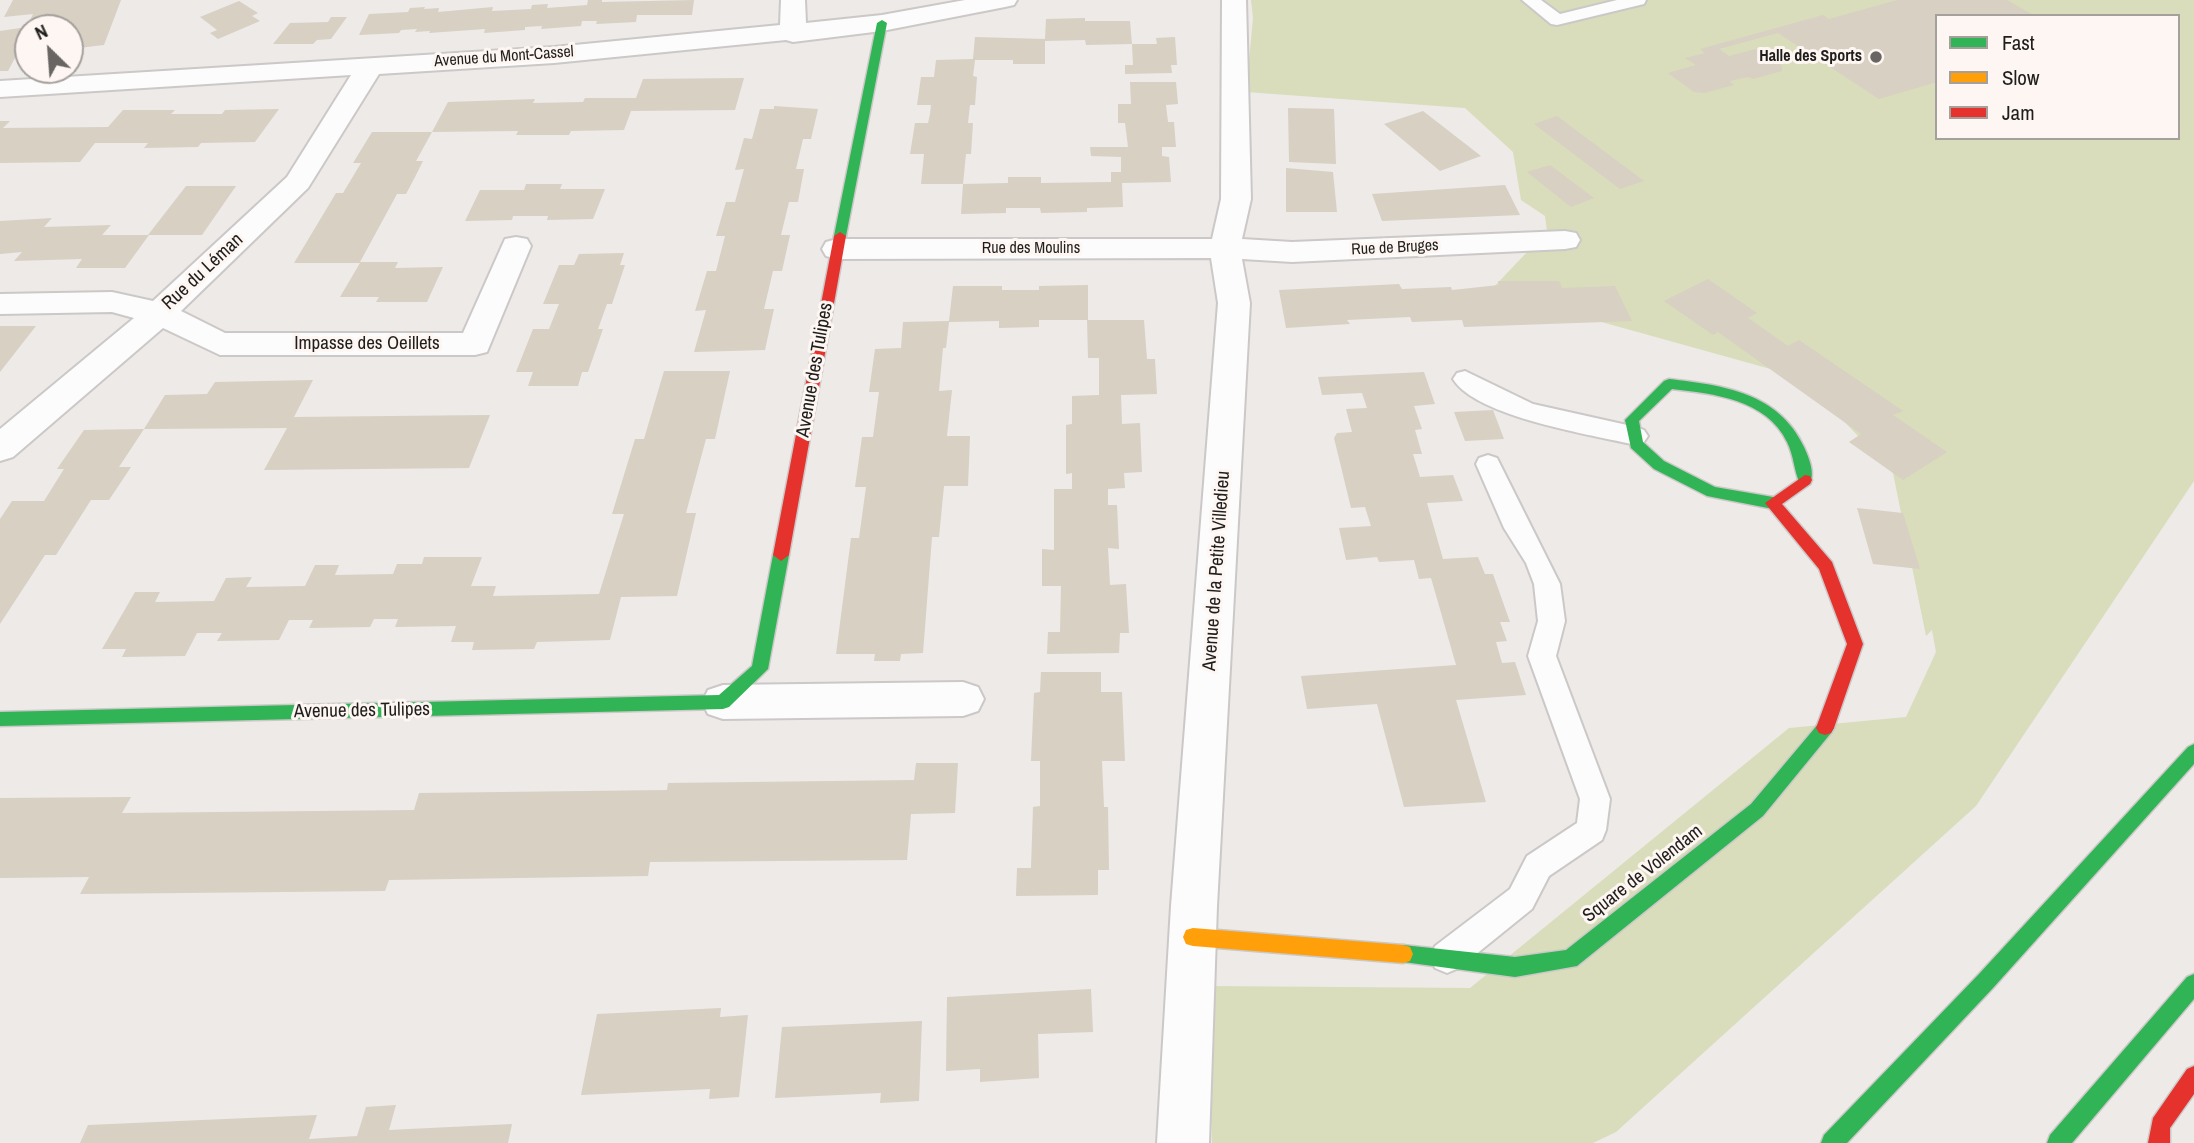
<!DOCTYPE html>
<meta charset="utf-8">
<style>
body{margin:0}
#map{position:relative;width:2194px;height:1143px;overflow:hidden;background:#edeae8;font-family:"Archivo Narrow",sans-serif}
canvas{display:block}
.legend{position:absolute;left:1935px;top:14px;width:245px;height:126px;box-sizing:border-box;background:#fdf6f2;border:2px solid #a5a09c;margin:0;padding:9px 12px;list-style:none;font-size:21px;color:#201e1c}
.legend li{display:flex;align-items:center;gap:14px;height:35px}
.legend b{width:35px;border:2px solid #a5a09c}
.north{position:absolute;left:14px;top:14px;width:70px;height:70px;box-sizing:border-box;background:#fdf6f2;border:2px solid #a5a09c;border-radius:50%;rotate:335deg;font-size:19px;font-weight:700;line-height:28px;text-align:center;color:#201e1c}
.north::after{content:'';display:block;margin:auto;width:24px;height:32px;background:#686563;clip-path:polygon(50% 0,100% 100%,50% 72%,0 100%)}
</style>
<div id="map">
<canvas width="2194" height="1143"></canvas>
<ul class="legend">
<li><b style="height:9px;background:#30b455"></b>Fast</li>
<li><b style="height:9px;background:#ff9f0a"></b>Slow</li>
<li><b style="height:9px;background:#e5322d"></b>Jam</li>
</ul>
<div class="north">N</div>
</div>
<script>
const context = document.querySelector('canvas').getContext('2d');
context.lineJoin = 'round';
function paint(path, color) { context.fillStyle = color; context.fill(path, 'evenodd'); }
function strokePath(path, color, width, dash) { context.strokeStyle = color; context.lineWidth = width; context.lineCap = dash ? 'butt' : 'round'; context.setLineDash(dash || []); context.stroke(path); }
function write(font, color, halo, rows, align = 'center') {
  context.font = font + ' "Archivo Narrow",sans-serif'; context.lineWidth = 6; context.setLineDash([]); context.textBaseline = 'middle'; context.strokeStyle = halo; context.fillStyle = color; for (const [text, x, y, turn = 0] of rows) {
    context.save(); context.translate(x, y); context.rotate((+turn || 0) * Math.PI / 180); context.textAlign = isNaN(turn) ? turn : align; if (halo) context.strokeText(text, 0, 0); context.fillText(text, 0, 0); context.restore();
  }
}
paint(new Path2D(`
 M1251 0H2194V481L1976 806 1616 1132 1593 1143H1212L1208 986 1470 988 1789 728 1906 717 1936 652 1932 630 1926 636 1893 473 1803 378 1490 291 1547 231 1545 216 1521 200 1513 152 1465 108 1246 92 1253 18ZM1937 16H2178V138H1937Z`), '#d9ddbb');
paint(new Path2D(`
 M13 0H121L104 45 70 49V28H28V55L16 56 8 71H0V31L27 27 33 14 4 17Z
 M588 0H602V2L694 0 692 15H637L636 22 596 24 597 21H582L581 26 541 29 542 26 525 27V30L484 33 485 29 429 33 430 31 415 32 417 29 401 30 399 33 359 35 369 14 408 12 410 8 425 7 424 9 439 8 438 12 493 7 492 11 531 9 532 5 548 4 547 8 587 5Z
 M1897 0H2007L2035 16H1937V82L1879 99 1778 33 1719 49 1729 56 1756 49 1782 66V71L1753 79 1748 77 1730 81 1734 85 1704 93 1694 92 1668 73 1696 65 1685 58 1705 53 1700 49 1823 15 1829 19Z
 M239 1 258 13 252 16 260 21 218 39 210 33 217 30 200 17Z
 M331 17H347L331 39 317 40 313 44H273L290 23 328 22Z
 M1085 18V21H1130L1132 44H1157L1156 38 1175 37 1177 65H1171L1172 73 1125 74V65H1133L1132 44 1086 45 1085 40 1045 41V64H1013V60H975L973 76 977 77 975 105H970L968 123H973L971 154H966L963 184H921L924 154H910L915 123H928L930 114 931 105H917L921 77H934L936 60 973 59 975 37 1045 39 1046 19Z
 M744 78 735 110 631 111 624 130 571 131 569 135H516L518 131 432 132 448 102 535 99 533 103 583 102 585 98H636L643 79Z
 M1130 82H1176L1178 104 1166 105 1168 122H1174L1176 147H1162V156L1169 157 1171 182 1122 183 1123 207 1087 208V212L1041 213 1040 208H1006V213L961 214 963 184 1008 183V177H1041V183L1111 182V172H1121V157L1091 156 1090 147H1128L1125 123H1118V104H1131Z
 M774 106 818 109 811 139H803L796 169H804L798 202H789L781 235H790L782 271H773L764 309H774L765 350 694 352 706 310 695 311 707 271H716L725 236H716L726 202H735L744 169 735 170 744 138 752 139 760 109H774Z
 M1288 108 1334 109 1336 164 1289 162Z
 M279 109 255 142 201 143 198 147 144 148 148 143H95L80 162 0 163V121H10L3 128 108 127 123 110H175L171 114H222L225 110Z
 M1423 111 1481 156 1440 171 1384 124Z
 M1557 116 1644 181 1620 189 1534 124Z
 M372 132H432L416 161H423L415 177 406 194H397L360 262H398L395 268 443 267 427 302H376L379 297H340L360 263H294L336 193H343L361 163H353Z
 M1550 165 1594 198 1571 207 1527 172Z
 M1286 168 1333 172 1337 212H1286Z
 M526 184H562L560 189H605L593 219 547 220 548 216H513L512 220 465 221 480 190H524Z
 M1505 185 1520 215 1382 221 1372 194Z
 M186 186H236L202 235H149L125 268H76L82 259 14 261 22 252 0 254V221L52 218 44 227 111 225 102 235H148Z
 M624 253 620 265H625L612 304H607L598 329H603L588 372H582L578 386H528L533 372H516L533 329H549L559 304H543L559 265H574L579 254Z
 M1708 279 1757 313 1748 318 1788 346 1799 340 1903 411 1893 415 1947 452 1903 480 1849 442 1861 434 1718 332 1713 335 1664 301Z
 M1498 281H1559L1562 288 1615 286 1632 321 1464 327 1462 320 1412 322 1410 317 1347 320 1350 324 1286 328 1279 290 1399 284 1402 289 1451 287 1452 290 1499 285Z
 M1088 285V320H1039V327L999 328V321L949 322 946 348H943L939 391 952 390 947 436H970L968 486H944L939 537H932L923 653 901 654 900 661H874L875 654H836L851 538H859L866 487H855L862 437H873L879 392H869L875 349 901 348 903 322 949 321 953 286H1002V290H1039V286Z
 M1087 320H1144L1147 359H1155L1157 394 1121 395 1122 424 1140 423 1142 472 1124 473 1125 488 1108 489V505H1117L1119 549 1108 548 1110 585 1126 584 1129 633H1120L1119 653 1047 654 1048 632H1060L1061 586H1042V549L1054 550V489H1072V473L1066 474V425L1072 424V396L1099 395V358H1088Z
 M0 326H36L0 372Z
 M664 371H730L715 439H706L686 513H696L677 596 621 597 610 640 537 642 534 649 472 650 474 642H451L456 626 395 627 398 619H374L370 627 309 628 313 620H289L279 640 217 641 222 633H197L185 656 122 657 126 649H102L135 592H160L155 602 214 601 226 578 252 577 246 587 305 586 315 565H339L335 575 393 574 397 564H422L424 557H482L471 586H496L493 596 599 594 624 514H612L635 439H644Z
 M1424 372 1435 404 1414 406 1422 429 1415 430 1422 454H1413L1420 477 1453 475 1463 501 1427 503 1443 559 1478 557 1485 574H1493L1510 622H1500L1507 641 1496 642 1502 663 1515 662 1526 695 1456 700 1486 802 1404 807 1377 704 1307 709 1301 676 1456 665 1431 578 1419 579 1414 560 1379 562 1377 557 1346 560 1339 528 1371 526 1365 507 1351 508 1334 438 1337 433 1352 432 1346 409 1367 408 1362 393 1322 395 1318 377Z
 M313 380 294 417 490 415 469 468 264 470 287 428 144 429 165 395 207 394 215 382Z
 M1493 410 1504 439 1465 441 1454 412Z
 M144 429 119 467H131L109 500H91L56 555H45L0 624V519L12 501H44L64 469H57L84 430Z
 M1857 508 1903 513 1920 569 1873 564Z
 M1041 672H1101V692H1122L1125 761H1102L1104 807H1108L1109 870H1098V895L1016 896 1017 868H1031L1033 807 1040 806V761H1031L1034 693 1040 692Z
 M916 763H958L955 813 911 814 907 860 650 862 648 876 389 880 385 891 80 894 89 877 0 878V798L131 797 122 813 414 810 419 793 667 790 668 783 914 780Z
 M1091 989 1093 1032 1038 1034 1039 1078 980 1082V1069L946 1071 947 997Z
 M721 1008 720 1017 748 1015 739 1097 709 1099 710 1089 581 1095 597 1014Z
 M922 1021 919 1101 880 1103 881 1093 775 1098 782 1027Z
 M396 1105 389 1130 512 1124 508 1143H80L88 1125 317 1115 309 1139 357 1136 366 1107Z`), '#d7d0c3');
const lane = new Path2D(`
 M1522 0H1541L1560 14 1617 0H1646L1644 4 1557 25 1551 24Z
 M1465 371 1533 404 1636 427 1644 430 1648 436 1644 442 1636 445C1593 435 1476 417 1453 379L1457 373Z
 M1488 455 1497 458 1560 584 1565 621 1556 656 1610 799 1606 830 1602 840 1549 876 1532 909 1459 968 1447 973 1435 968 1431 957 1435 946 1510 889 1527 856 1577 823 1580 799 1528 656 1538 621 1534 584 1526 563 1504 528 1476 464 1479 458Z`);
const street = new Path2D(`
 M781 0H805L806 23 882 15 965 0H1017L1014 5 1005 7 882 31 793 42 786 40 554 63 379 74 308 188 181 311 225 333H463L505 239 516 237 527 239 531 246 487 352 475 355H220L163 328 13 457 0 461V429L134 318 112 312 0 314V294L112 292 153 301 287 177 351 75 0 97V81L554 47 780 25Z
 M1222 0H1246L1251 199 1242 239 1292 242 1565 231 1576 233 1580 240 1576 247 1565 249 1292 262 1242 259 1250 303 1217 906 1209 1143H1157L1171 906 1218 303 1211 258 837 259 826 256 822 249 826 242 837 239H1212L1221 199Z
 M963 682 978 687 984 699 978 711 963 716 723 719 708 714 702 702 708 690 723 685Z`);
const fast = new Path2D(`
 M882 20 887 23 846 236 840 240 834 236 877 23Z
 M1669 379C1723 385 1779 393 1804 447 1809 458 1815 472 1810 484H1800C1794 471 1794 456 1787 442 1766 399 1714 394 1672 389L1639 421 1643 442 1664 461 1715 487 1773 497 1781 503 1773 509 1707 496 1654 469 1631 448 1625 420 1664 381Z
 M781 549 789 555 768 669 729 707 723 709 0 726V712L719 695 752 666 773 555Z
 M1825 721 1831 723 1834 728 1831 733 1763 816 1577 966 1515 977 1396 961 1393 954 1396 947 1403 945 1515 957 1566 950 1751 804 1819 723Z
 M2194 744V764L1993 988 1847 1143H1821L1824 1135 1979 974 2188 747Z
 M2194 974V999L2072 1143H2047L2050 1135 2187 977Z`);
const slow = new Path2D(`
 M1193 928 1403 945 1410 947 1413 954 1410 961 1403 963 1193 946 1186 944 1183 937 1186 930Z`);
const jam = new Path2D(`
 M840 232 846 236 789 555 781 561 773 555 834 236Z
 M1805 475 1810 476 1812 480 1810 484 1782 504 1832 562 1863 644 1834 728 1831 733 1825 735 1819 733 1816 728 1847 644 1819 569 1765 503Z
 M2194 1066V1094L2170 1128V1143H2148L2153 1118 2187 1069Z`);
strokePath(lane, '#cbc8c7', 4);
strokePath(street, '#cbc8c7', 4);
strokePath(fast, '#cbc8c7', 3);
strokePath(slow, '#cbc8c7', 3);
strokePath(jam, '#cbc8c7', 3);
paint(lane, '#fcfcfc');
paint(street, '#fcfcfc');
paint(fast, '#30b455');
paint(slow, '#ff9f0a');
paint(jam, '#e5322d');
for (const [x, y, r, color] of [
 [1876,57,7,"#686563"]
]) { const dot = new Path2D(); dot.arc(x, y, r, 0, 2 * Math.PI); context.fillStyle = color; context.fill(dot); strokePath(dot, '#fdf6f2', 2.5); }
write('16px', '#201e1c', '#fdf6f2', [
 ["Avenue du Mont-Cassel",504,57,-4],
 ["Rue de Bruges",1395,248,-3],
 ["Rue des Moulins",1031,249]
]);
write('bold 16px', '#201e1c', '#fdf6f2', [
 ["Halle des Sports",1862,57]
], 'right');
write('19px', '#201e1c', '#fdf6f2', [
 ["Rue du Léman",203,272,-43],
 ["Impasse des Oeillets",367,344],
 ["Avenue des Tulipes",815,370,-80],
 ["Avenue de la Petite Villedieu",1217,571,-86],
 ["Avenue des Tulipes",362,711,-1],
 ["Square de Volendam",1643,874,-38]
]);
</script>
